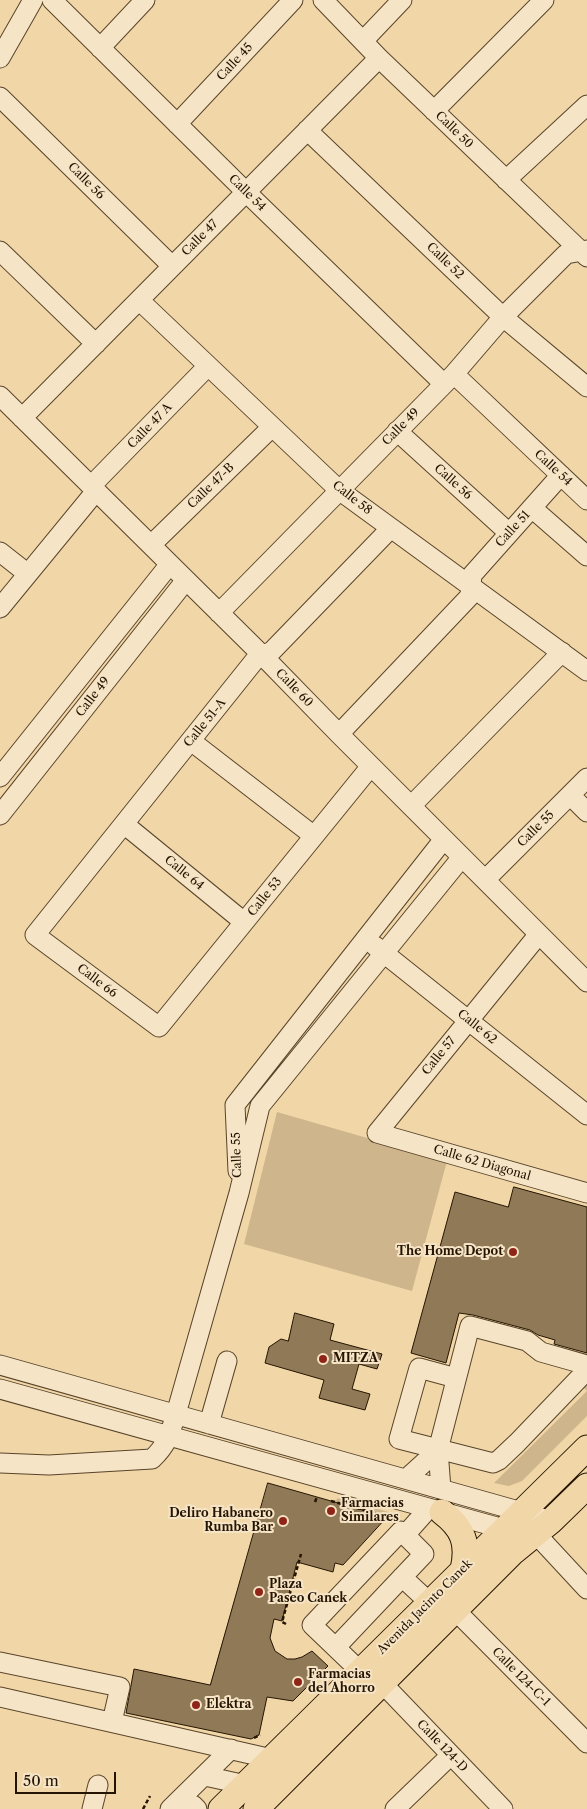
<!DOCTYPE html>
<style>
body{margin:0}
#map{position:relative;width:587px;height:1809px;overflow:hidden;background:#f1d6a7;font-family:"Libre Caslon Text",serif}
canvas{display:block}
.scale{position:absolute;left:15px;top:1772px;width:101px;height:22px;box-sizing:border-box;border:2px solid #251401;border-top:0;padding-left:6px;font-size:15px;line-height:18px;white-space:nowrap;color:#251401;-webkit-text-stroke:4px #f6e4c6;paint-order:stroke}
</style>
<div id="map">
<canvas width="587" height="1809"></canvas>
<div class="scale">50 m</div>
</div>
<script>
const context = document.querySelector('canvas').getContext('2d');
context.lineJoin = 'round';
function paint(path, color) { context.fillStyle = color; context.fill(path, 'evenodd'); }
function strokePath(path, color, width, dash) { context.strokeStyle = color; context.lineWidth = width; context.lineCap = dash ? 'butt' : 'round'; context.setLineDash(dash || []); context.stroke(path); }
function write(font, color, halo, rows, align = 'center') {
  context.font = font + ' "Libre Caslon Text",serif'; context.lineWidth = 4; context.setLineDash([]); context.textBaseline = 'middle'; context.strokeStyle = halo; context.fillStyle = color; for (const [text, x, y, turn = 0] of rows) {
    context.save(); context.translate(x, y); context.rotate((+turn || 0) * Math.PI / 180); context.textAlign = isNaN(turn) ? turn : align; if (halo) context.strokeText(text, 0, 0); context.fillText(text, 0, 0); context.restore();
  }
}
paint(new Path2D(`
 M277 1112 447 1161 412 1291 244 1244Z
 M587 1377V1416L522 1481 509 1486 494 1483 587 1391 579 1383Z
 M339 1498 392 1513 389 1515 334 1501Z`), '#ceb58b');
const building = new Path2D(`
 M514 1187 587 1207V1353L554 1344 555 1340 538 1335 530 1330 473 1315 459 1313 446 1363 411 1353 455 1192 508 1207Z
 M295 1313 334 1324 330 1340 382 1354 377 1369 359 1364 352 1389 370 1394 365 1410 319 1398 324 1380 265 1363 269 1347 281 1339 288 1341Z
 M268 1483 387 1517 343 1565 335 1563 333 1572 297 1562 282 1621 274 1619 270 1638 275 1651 287 1659H295L302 1657 312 1651 328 1666 293 1701 267 1697 259 1735 251 1739 126 1713 134 1669 210 1685Z`);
paint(building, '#8f7957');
strokePath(building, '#251401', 1);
const minor = new Path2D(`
 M52 0 246 192 444 384
 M323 0 379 58 587 257
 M363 41 402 0
 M100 48 145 0
 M0 58 33 0
 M0 97 172 266
 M434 111 544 0
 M177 124 293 0
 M307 130 503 317 587 387
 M506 180 587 105
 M0 251 96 344
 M139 300 339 490 587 671
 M454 374 587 500
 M0 396 263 656 339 734 587 982
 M22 418 379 58
 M397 431 509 533
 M91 486 208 366
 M532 508 587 556
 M151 545 272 427
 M0 552 28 574
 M0 608 96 491
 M219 613 454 374 503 317 566 254 587 250
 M339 734 470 596 472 575 561 475
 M191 741 314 836
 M371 766 159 1027 35 935 255 660 272 651 391 528
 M0 777 170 564
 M570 795 587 812
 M411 806 562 652
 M0 815 186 580
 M124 824 244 922
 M485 880 587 778
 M539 934 377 1133 587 1193
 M375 946 587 1115
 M238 1171 235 1105 444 839
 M0 1365 522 1512 551 1521
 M456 1378 419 1368 399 1439 493 1463 499 1460 517 1443 587 1370
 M0 1389 504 1529 512 1536
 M209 1424 227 1361
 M0 1463 49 1465 152 1459C167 1445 170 1434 176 1414L239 1193 260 1106 462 857
 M406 1479 438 1450
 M441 1489 438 1450 470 1326 527 1341 541 1352 587 1365
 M536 1534 587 1589
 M405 1535 429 1508
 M402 1577 430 1603
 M455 1610 587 1743
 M336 1647 424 1554 401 1531 312 1625 360 1671
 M0 1662 120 1687 112 1722
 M382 1683 503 1809
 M0 1697 272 1759
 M205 1776 246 1785
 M177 1802 193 1805 197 1809
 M92 1809 98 1785
 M170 1809 231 1749
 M395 1809 451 1755`);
const major = new Path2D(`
 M442 1512C463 1528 469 1543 463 1570
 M221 1809 587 1448
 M256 1809 513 1552 551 1521 587 1486`);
strokePath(minor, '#58442a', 21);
strokePath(major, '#251401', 27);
strokePath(new Path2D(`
 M331 1501 390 1517
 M315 1502 317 1497
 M286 1624 282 1622 301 1554
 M254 1738 260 1735
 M143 1809 150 1796`), '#251401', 2.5, [4, 2.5]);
strokePath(minor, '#f6e4c6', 19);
strokePath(major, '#f1d6a7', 25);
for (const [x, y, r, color] of [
 [513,1252,5,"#8f2418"],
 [323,1359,5,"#8f2418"],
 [331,1511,5,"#8f2418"],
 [283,1521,5,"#8f2418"],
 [259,1592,5,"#8f2418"],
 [298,1682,5,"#8f2418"],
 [196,1705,5,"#8f2418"]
]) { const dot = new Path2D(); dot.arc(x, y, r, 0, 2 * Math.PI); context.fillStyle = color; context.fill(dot); strokePath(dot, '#f6e4c6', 2); }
write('12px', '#251401', '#f6e4c6', [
 ["Calle 45",235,62,-47],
 ["Calle 50",454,130,44],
 ["Calle 56",86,181,45],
 ["Calle 54",247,193,44],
 ["Calle 47",200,238,-45],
 ["Calle 52",445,261,44],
 ["Calle 47 A",150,426,-46],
 ["Calle 49",401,427,-45],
 ["Calle 54",553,468,43],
 ["Calle 56",453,482,42],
 ["Calle 47-B",211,486,-44],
 ["Calle 58",352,498,38],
 ["Calle 51",513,529,-48],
 ["Calle 60",294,688,46],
 ["Calle 49",93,697,-52],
 ["Calle 51-A",205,723,-51],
 ["Calle 55",536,829,-45],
 ["Calle 64",184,873,39],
 ["Calle 53",265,897,-51],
 ["Calle 66",97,981,37],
 ["Calle 62",477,1027,39],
 ["Calle 57",439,1056,-51],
 ["Calle 55",237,1155,-92],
 ["Calle 62 Diagonal",482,1163,16],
 ["Avenida Jacinto Canek",425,1607,-45],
 ["Calle 124-C-1",521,1677,45],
 ["Calle 124-D",442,1746,46]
]);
write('bold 12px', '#251401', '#f6e4c6', [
 ["The Home Depot",503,1252,"right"],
 ["MITZA",333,1359],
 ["Farmacias",341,1504],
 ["Similares",341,1518],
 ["Deliro Habanero",273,1514,"right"],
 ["Rumba Bar",273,1528,"right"],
 ["Plaza",269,1585],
 ["Paseo Canek",269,1599],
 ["Farmacias",308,1675],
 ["del Ahorro",308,1689],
 ["Elektra",206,1705]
], 'left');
</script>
